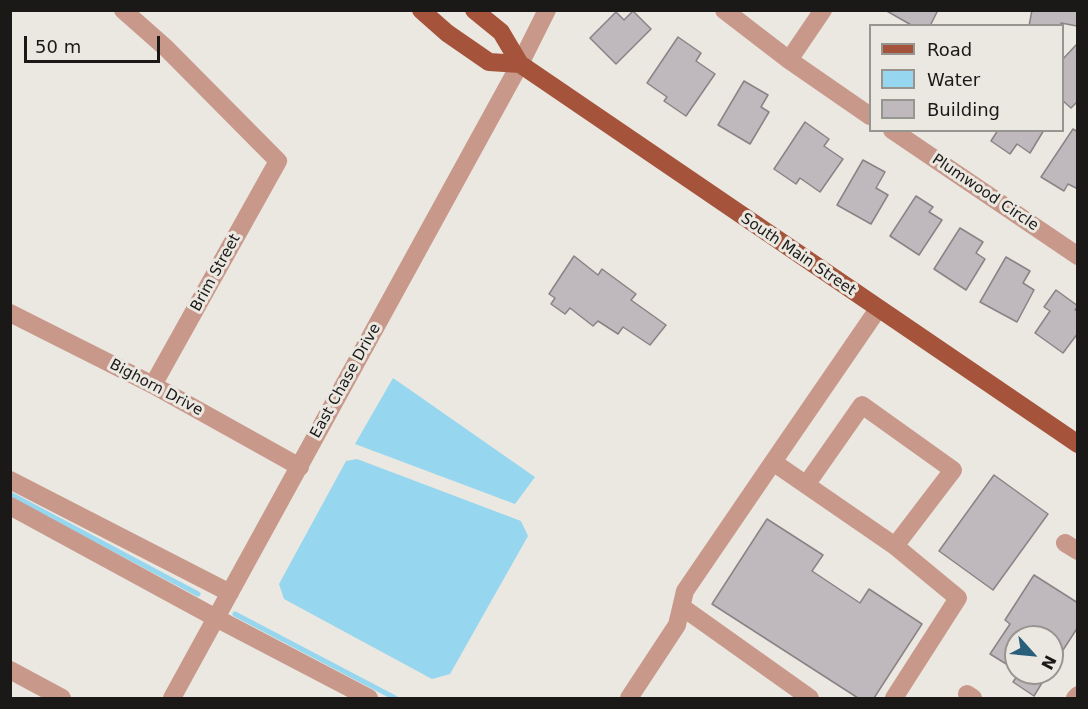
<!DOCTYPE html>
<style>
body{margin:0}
#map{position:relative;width:1088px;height:709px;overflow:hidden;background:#ebe7e1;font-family:"DejaVu Sans",sans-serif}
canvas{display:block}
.frame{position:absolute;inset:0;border:12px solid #1a1917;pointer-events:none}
.legend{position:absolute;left:869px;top:24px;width:195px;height:108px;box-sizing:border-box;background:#ebe7e1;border:2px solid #979590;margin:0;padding:8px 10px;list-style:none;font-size:18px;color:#1a1917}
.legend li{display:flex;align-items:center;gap:12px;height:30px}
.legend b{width:30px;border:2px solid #979590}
.north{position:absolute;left:1004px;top:625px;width:60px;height:60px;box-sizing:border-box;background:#ebe7e1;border:2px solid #979590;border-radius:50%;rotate:117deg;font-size:16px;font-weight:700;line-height:24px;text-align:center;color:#1a1917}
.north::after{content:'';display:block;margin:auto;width:21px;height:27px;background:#295f7a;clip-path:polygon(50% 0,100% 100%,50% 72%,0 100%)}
.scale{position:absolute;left:24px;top:36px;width:136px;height:27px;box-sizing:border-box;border:3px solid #1a1917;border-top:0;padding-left:8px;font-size:18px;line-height:21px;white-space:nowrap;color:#1a1917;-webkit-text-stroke:4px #ebe7e1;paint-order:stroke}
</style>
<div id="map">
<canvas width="1088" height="709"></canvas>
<div class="frame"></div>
<ul class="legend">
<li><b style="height:8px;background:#a5543b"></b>Road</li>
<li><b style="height:16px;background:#96d7ef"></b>Water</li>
<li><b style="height:16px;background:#bfb8bc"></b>Building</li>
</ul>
<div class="north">N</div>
<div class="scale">50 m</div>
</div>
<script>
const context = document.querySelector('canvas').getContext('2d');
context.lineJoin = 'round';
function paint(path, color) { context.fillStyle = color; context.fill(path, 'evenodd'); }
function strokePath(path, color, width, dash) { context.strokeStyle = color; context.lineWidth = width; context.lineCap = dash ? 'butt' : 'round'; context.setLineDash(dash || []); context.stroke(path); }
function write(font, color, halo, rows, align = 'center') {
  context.font = font + ' "DejaVu Sans",sans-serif'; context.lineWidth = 6; context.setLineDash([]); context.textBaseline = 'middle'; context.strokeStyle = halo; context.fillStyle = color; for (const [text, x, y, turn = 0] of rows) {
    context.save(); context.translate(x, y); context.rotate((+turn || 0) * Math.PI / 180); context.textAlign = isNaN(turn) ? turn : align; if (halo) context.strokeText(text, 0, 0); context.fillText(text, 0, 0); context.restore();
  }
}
paint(new Path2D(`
 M393 378 535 477 515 504 355 444Z
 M357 459 521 521 528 536 450 674 432 679 284 599 279 584 346 461Z`), '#96d7ef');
strokePath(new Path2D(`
 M10 494 198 594
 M235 614 395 698`), '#96d7ef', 5);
const building = new Path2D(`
 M885 10H938L930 26H913Z
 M1032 10H1078L1077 26 1061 23V26H1029Z
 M633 11 651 29 616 64 590 38 616 12 624 20Z
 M678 37 701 53 696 61 715 74 686 116 664 101 667 97 647 83Z
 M1076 45 1078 47V101L1071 108 1062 100V60Z
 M744 81 768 95 761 107 769 112 750 144 718 125Z
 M805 122 829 139 824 146 843 159 820 192 800 178 796 184 774 169Z
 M1073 129 1078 132V189L1068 184 1064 191 1041 177Z
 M998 130H1044L1030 153 1017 144 1010 154 991 141Z
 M863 160 885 172 876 188 888 195 871 224 837 205Z
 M916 196 933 207 929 212 942 220 919 255 890 236Z
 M960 228 983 242 976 253 985 259 966 290 934 269Z
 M574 256 598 275 602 269 636 294 631 300 666 325 650 345 623 327 618 334 598 321 593 326 570 308 565 314 551 304 555 298 549 294Z
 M1006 257 1030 271 1023 283 1034 290 1017 322 980 302Z
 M1056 290 1078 306 1075 310 1078 311V333L1063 353 1035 333 1050 311 1044 307Z
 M994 475 1048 514 993 590 939 551Z
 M767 519 823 555 812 571 860 603 869 589 922 624 874 698H858L712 604Z
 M1034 575 1078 603V627L1052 667V637H1016V670L990 654 1010 624 1005 620Z
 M1019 673H1048L1034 696 1013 682Z`);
paint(building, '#bfb8bc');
strokePath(building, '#898386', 1.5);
strokePath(new Path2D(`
 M123 10 166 48 278 161 153 385
 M724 10 789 60 870 116
 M789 60 823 10
 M892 130 1078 256
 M878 309 773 462 895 546 958 598 894 698
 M10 313 153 385 300 467
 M10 480 230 593
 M806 485 862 405 953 470 895 546
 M10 506 216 618 369 698
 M1065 543 1078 551
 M682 607 810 698
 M10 670 62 698
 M967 694 973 698
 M172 698 520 64 547 10
 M629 698 677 625 685 591 773 462
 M1075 698 1078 695`), '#c8998b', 18);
strokePath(new Path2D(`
 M421 10 447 33 489 62 520 64
 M474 10 501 32 520 64 1078 444`), '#a5543b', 18);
write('15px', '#1a1917', '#ebe7e1', [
 ["Plumwood Circle",985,193,34],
 ["South Main Street",798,255,34],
 ["Brim Street",216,273,-61],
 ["East Chase Drive",346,381,-61],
 ["Bighorn Drive",156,388,28]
]);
</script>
